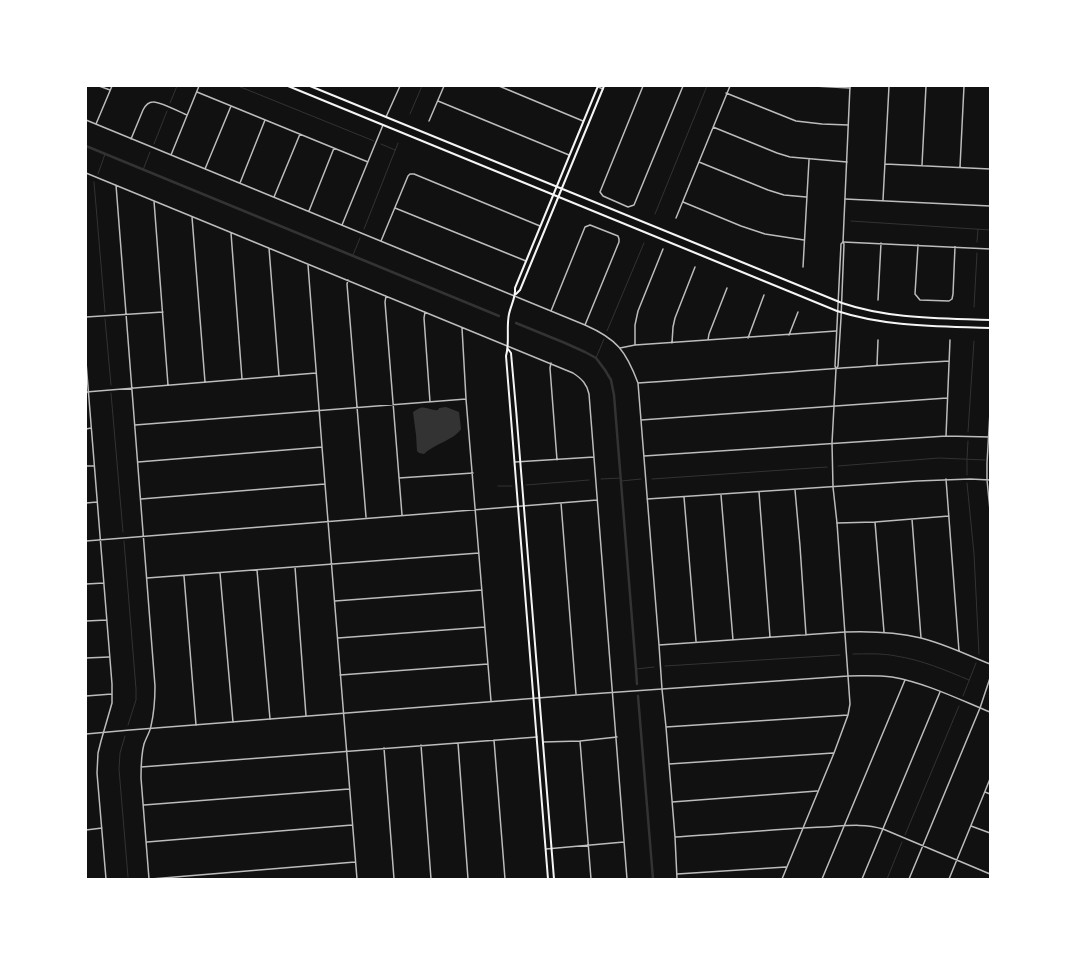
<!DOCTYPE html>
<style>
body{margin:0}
#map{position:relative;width:1076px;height:965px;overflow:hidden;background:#111;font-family:"Titillium Web",sans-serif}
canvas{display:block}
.frame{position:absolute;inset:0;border:87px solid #fff;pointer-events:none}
</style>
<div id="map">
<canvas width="1076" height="965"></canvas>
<div class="frame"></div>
</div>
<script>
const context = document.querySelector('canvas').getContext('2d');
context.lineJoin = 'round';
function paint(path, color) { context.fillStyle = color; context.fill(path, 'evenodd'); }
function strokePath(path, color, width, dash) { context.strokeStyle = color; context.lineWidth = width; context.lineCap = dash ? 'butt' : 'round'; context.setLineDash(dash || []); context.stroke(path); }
paint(new Path2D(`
 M446 407 459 412 461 429C454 440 434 444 424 454L419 453 417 451 416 435 413 412C415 411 417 409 420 408 426 406 431 411 438 410L439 408Z`), '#333');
strokePath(new Path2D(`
 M238 86 374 141
 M170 103 177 86
 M410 114 422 86
 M154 144 167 111
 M381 144 395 150
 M143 170 150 152
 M98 174 105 154
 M94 182 105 312
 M655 214 707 86
 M851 221 990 230
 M364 229 398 143
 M977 242 978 229
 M353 255 360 238
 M974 307 977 253
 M105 319 111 385
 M607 331 644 243
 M596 358 604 339
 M111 393 123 532
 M968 432 974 341
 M838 466 939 458 985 460
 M967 475V459L968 441
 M601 479 621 478
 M652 479 827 467
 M621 481 641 479
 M967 483 974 554 979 654
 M526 485 589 480
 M498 486H512
 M124 541 136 689V700L128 725
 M853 654C867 654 882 653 896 656 922 660 945 670 969 680
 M665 666 840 655
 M636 669 654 667
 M963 696 976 663
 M125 736 120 753 119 769 128 877
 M905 835 959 706
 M887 879 902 842`), '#333', 1);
strokePath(new Path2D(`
 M86 146 499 316
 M516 323 565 343 585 352 596 358 605 370 611 380 614 395 636 669 637 684
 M638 696 653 879`), '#333', 2.5);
strokePath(new Path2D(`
 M99 86 110 90
 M499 86 583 121
 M596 86 603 89
 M643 86 600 192 603 196 628 207 634 205 683 86
 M814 86 850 88
 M197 92 368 162
 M726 93 796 121 822 124 848 125
 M438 101 569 155
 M386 117 400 86
 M86 120 585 325C617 339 626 351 638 383L659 645 662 689 666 727 675 837 677 879
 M429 121 444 86
 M96 124 112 86
 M713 127 777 153 790 157 847 162
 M131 139 143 110C145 106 148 102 153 102 159 101 180 112 187 115
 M171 155 199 86
 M699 162 768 190 784 195 806 197
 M885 164 990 169
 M922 165 926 86
 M960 167 964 86
 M205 169 231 106
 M86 173 573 373C582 379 587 384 589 394L627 879
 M240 183 265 120
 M116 185 155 686C155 700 154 713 151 726 150 732 146 738 144 744 141 755 141 766 141 778L149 879
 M274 197 300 134
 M845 199 990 206
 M883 200 889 86
 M154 201 168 385
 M683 202 741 226 765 234 804 240
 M395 208 526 261
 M309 211 334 148
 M192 217 205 382
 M676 218 730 86
 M342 225 383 125
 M231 233 242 379
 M381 241 408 176 410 174H414L540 226
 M843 242 990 249
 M918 245 915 294 920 300 949 301 952 299 953 294 955 247
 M269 248 279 376
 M308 265 322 447 357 879
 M803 267 809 160
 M348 280 347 284 366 517
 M386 296 385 302 402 515
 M878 300 881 243
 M551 311 585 227 590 225 618 236 619 239V242L585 325
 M425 312 424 318 430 402
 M86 317 163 312
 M462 328 466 399 491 701
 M789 335 798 312
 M748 338 764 295
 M708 340 709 334 727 288
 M672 343 673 327 675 318 695 267
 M635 345V325L638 311 663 249
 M620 348 635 345 836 331
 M86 362 112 684V703L101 741 98 753 97 773 106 879
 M551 363 550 368 557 460
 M877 365 878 340
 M638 383C741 376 845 367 949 361
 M86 392 316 373
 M990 412 987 463V480L990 510
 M641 420 947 398
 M135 425 466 399
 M86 429 91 428
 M946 436 950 340
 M644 456 946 436 990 437
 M138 462 322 447
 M515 462 594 457
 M86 466H94
 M399 478 473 473
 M946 479 959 651
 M795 490 800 546 806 635
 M759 492 770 637
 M721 495 733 640
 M684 497 696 641
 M141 499 325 484
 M647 499 917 481 970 479 990 480
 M86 503 97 502
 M561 503 576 694
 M912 519 921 638
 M875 522 884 632
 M837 523 875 522 949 516
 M86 541 597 500
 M295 567 306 716
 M257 570 270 719
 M220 573 233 722
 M184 576 196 725
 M147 578 479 553
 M86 584 104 583
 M335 601 482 590
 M86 621 107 620
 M338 638 485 627
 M659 645 845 632C871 631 896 632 921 638 945 644 967 655 990 664
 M86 658 109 657
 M340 675 488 664
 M86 696 112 694
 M666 727 848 715
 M494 740 505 879
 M580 741 591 879
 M543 742 580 741 617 737
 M458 743 468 879
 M421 745 431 879
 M384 748 394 879
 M669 764 833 753
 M141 767 537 737
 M985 792 990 794
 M672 802 817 791
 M144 805 349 789
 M971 826 990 833
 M86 830 102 828
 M675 837C725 834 775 829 825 827 844 826 864 823 883 829L990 874
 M147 842 352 825
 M546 849 624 842
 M677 874 786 867
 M151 879 355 862
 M782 879 834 753 848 715 850 704 848 676
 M822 879 905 680
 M862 879 940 692
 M909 879 980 708 990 678
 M949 879 990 779`), '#bcbcbc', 1.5);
strokePath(new Path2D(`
 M836 369 835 366 841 244 843 242
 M848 676 837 523 833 487 832 443 836 369 838 366 841 318 844 244 843 242 850 86
 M86 734 130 730 576 695 848 676C863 676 877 675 892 677 926 683 958 699 990 712`), '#bcbcbc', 1.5);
strokePath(new Path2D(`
 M288 86 837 311C886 327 939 326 990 328
 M310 86 842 303C889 319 940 318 990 320
 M516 294 520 290 604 86
 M508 349 511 353 516 409 554 879
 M548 879 518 506 506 356C510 342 506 328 509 314 511 305 516 297 515 288L598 86`), '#f5f5f5', 2);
</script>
